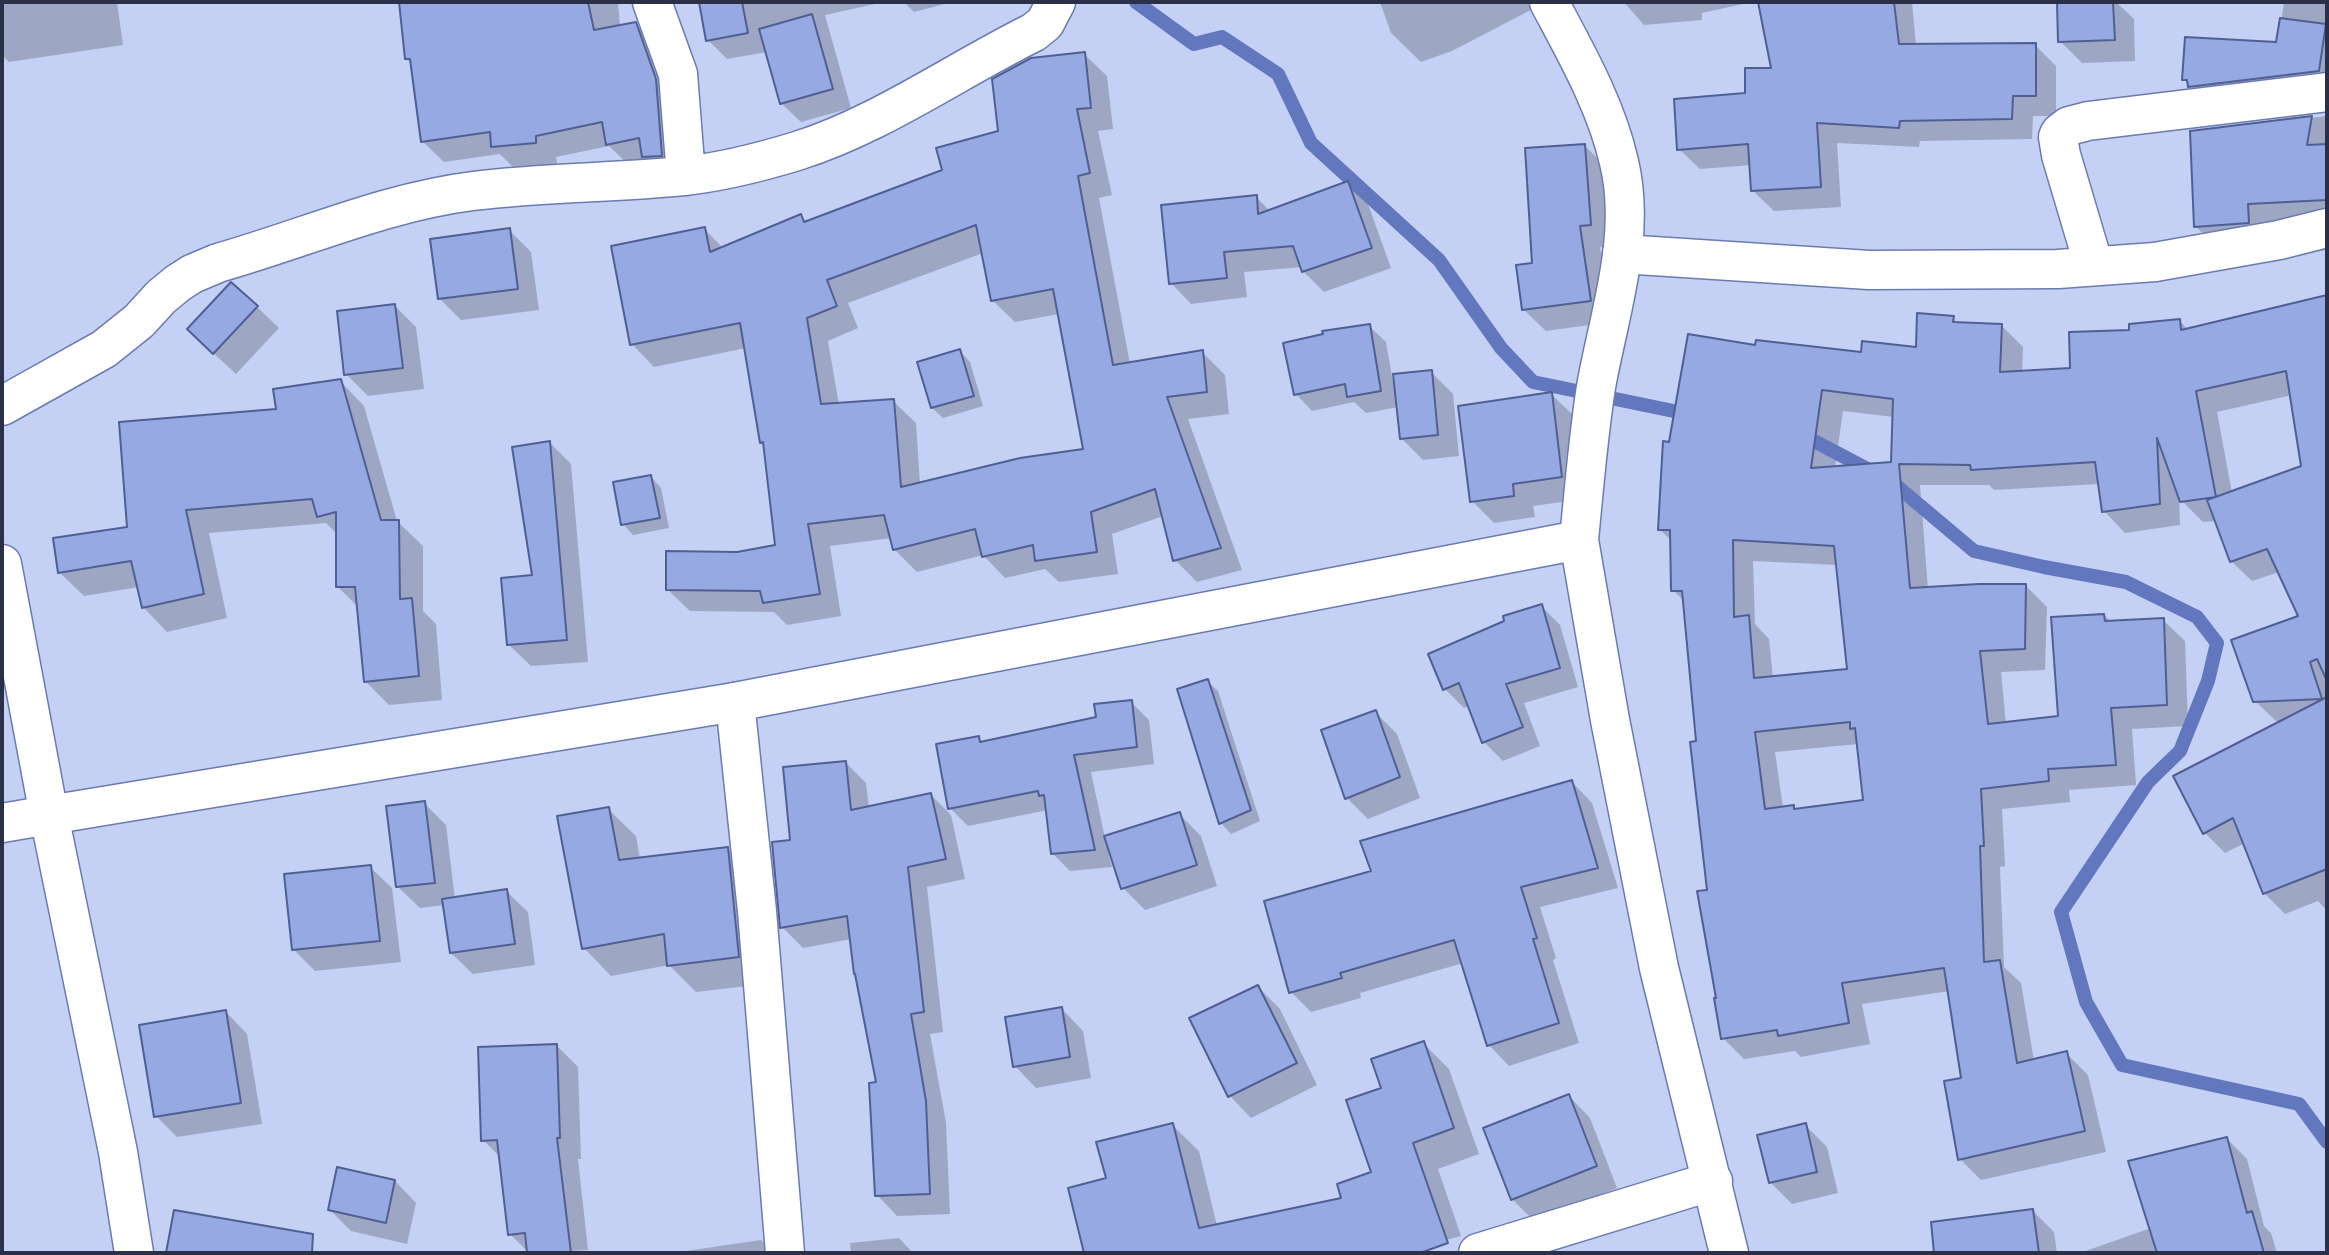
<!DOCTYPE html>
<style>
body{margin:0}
#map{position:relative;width:2329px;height:1255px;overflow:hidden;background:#c5d1f4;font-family:"Times New Roman",serif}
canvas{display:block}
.frame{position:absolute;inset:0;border:4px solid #293047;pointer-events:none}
</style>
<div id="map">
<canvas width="2329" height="1255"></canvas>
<div class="frame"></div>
</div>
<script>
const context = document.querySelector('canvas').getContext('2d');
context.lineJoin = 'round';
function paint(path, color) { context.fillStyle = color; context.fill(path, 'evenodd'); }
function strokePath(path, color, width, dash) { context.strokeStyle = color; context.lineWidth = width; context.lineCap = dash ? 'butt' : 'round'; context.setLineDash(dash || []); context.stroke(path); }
paint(new Path2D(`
 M2 2H117L123 45 9 62 2 55Z
 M401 2H618L620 27 635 24 657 45 683 177 629 165 609 146 556 157 557 164 514 168 500 154 444 162 422 141 412 64 407 59Z
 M701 2H884L825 15 851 108 801 122 781 103 767 52 727 59 708 40Z
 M904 2H952L914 12Z
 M1380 2H1546L1452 51 1421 62 1391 33Z
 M1624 2H1752L1702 13V20L1644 25Z
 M1760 2H1912L1916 45H2035L2056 66V116H2033L2032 139 1920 141 1919 147 1837 143 1841 207 1774 211 1753 191 1751 165 1700 169 1679 149 1747 95 1773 70Z
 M2059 2H2116L2134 19 2135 61 2082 63 2060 41Z
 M2284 2H2327V91L2209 105 2184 79 2278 44Z
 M1084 54 1107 76 1113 129 1098 131 1112 195 1099 198 1130 364 1202 352 1225 375 1229 414 1188 419 1242 570 1197 582 1175 560 1163 516 1112 534 1118 574 1059 582 1045 569 1005 578 983 555 917 572 895 550 892 538 830 546 841 616 787 625 774 612 690 611 667 589 737 553 777 547 765 446 761 442 746 348 654 367 632 344 704 229 723 248 801 216 808 223 944 171 1000 133ZM983 253 992 300 1015 322 1059 314 1085 450 920 484 916 423 893 401 839 405 828 341 858 328 848 303Z
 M2327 116V222L2218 248 2196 227 2192 132Z
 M1585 146 1606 167 1612 246 1600 247 1611 322 1546 331 1524 310 1534 265Z
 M1348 184 1368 204 1391 268 1324 292 1303 271 1302 267 1244 272 1247 297 1191 304 1171 283 1256 197 1271 212Z
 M509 230 531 252 539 310 461 320 439 298Z
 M2327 297V463L2321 464 2292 395 2217 412 2232 493 2313 463 2327 477V911L2318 901 2285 914 2264 893 2245 843 2225 853 2205 833 2284 721H2276L2255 701 2300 617 2279 572 2252 581 2231 561 2217 521 2203 522 2179 498 2180 525 2125 533 2104 511 2100 484 1994 490 1989 485H1920L1928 589 2026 586 2047 607 2045 670 2001 672 2006 724 2060 718 2104 615 2111 622 2163 620 2185 641 2188 726 2132 729 2136 785 2069 790 2070 802 2002 809 2005 866 2000 867 2004 967 2021 983 2034 1061 2066 1053 2088 1075 2106 1152 1981 1180 1960 1159 1963 1079 1950 991 1862 1004 1870 1044 1801 1057 1795 1051 1744 1059 1723 1038 1685 602 1673 590 1672 541 1659 529 1670 444 1757 347 1862 354 1917 349 1953 318 1959 324 2002 326 2023 347 2022 373 2072 369 2131 332 2179 320 2188 330ZM1843 411 1894 417 1893 464 1835 468ZM1753 561 1838 565 1849 670 1773 678 1769 639 1755 624ZM1858 744 1865 801 1797 810 1793 807 1783 808 1775 752Z
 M395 306 416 327 424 389 368 396 346 374Z
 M257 307 279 328 236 374 211 351Z
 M1369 326 1386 342 1394 388 1431 372 1453 394 1459 456 1423 460 1401 438 1398 407 1366 413 1354 402 1312 411 1296 394 1325 335Z
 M960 351 970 362 983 406 943 418 932 408Z
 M340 381 364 406 397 521 423 546V611L436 624 442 700 389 705 365 681 359 608 337 586 338 535 326 523 209 533 227 618 167 632 143 607 139 587 84 596 59 572 129 529 278 411Z
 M1551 394 1573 415 1583 499 1533 506 1535 517 1494 523 1472 501Z
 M550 443 571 464 588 662 531 666 509 645 534 576Z
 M651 477 661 488 669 528 633 535 623 524Z
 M1541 606 1560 625 1578 687 1524 703 1540 746 1503 761 1484 742 1469 706 1464 708 1445 689Z
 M1207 681 1218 691 1260 821 1231 834 1221 823 1179 690Z
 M1131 702 1149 720 1154 764 1091 772 1105 838 1179 814 1201 836 1217 886 1145 910 1123 888 1111 850 1108 851 1112 867 1070 871 1053 854 1048 810 968 826 950 808 978 738 983 743 1098 718Z
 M1375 712 1397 734 1420 798 1368 819 1347 798Z
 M846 763 866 783 869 808 931 795 951 815 965 879 927 887 943 1032 930 1034 946 1123 950 1214 897 1216 877 1195 878 1083 851 939 803 948 782 927 792 841Z
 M1572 782 1592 803 1618 888 1540 907 1556 958 1553 960 1579 1043 1509 1066 1489 1045 1463 963 1360 993 1361 998 1311 1012 1291 992 1373 872Z
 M424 803 446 825 455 899 506 891 528 912 535 965 473 974 451 953 444 905 420 908 398 887Z
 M608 809 636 836 640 859 728 849 755 876 765 984 696 992 669 965 611 976 584 948Z
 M370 867 392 888 401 962 315 971 293 949Z
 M1258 987 1280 1009 1317 1085 1251 1118 1230 1096Z
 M1062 1009 1083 1031 1091 1078 1036 1088 1015 1066Z
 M226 1012 247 1034 262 1124 177 1137 156 1116Z
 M1423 1043 1449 1069 1479 1154 1438 1169 1461 1236 1426 1245 1427 1253H1077L1085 1250 1108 1179 1172 1125 1199 1151 1217 1226 1344 1199 1373 1173 1383 1089Z
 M556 1045 578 1067 581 1159H578L588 1250 529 1253 510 1234 501 1158 483 1140Z
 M1569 1096 1590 1118 1617 1188 1534 1221 1512 1199Z
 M1805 1125 1827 1147 1838 1193 1792 1204 1770 1182Z
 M2227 1139 2247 1159 2264 1226 2271 1233 2277 1253H2080L2151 1228Z
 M395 1181 416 1203 407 1244 351 1231 329 1209Z
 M2033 1211 2054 1232 2057 1253H1936L1932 1223Z
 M175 1212 277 1248 276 1253H167Z
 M899 1238 913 1253H851L850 1243Z
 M761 1240 775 1253H672Z`), '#0003');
strokePath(new Path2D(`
 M1136 2 1194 44 1222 37 1278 74 1311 143 1439 260 1501 348 1533 382 1693 415
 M1797 440 1816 442 1892 482 1974 551 2044 567 2126 582 2197 617 2217 643 2208 681 2180 751 2148 782 2061 912 2086 1002 2122 1065 2299 1104 2327 1142`), '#6377bf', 14);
const building = new Path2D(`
 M399 2H588L594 30 636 22 656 79 662 156 642 157 639 138 606 145 602 122 536 136V143L491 147 490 132 421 142 410 59H405Z
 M699 2H742L748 33 706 41Z
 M1758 2H1894L1899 44 2036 43V96H2013L2012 119 1900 121 1899 128 1817 123 1821 187 1751 191 1748 144 1677 150 1674 99 1745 93V68H1771Z
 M2057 2H2113L2115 40 2058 42Z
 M812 14 833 89 780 104 759 29Z
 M2280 18 2326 24 2319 71 2188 87 2187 80H2182L2185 37 2276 42Z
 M1085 52 1091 108 1077 109 1090 173 1078 176 1113 365 1203 350 1207 392 1167 397 1221 548 1173 561 1155 489 1091 512 1097 552 1035 561 1033 545 982 557 975 529 893 550 884 515 808 524 820 594 763 603 760 591 666 590V551L737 552 775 545 763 442 760 443 740 323 630 345 611 246 705 227 710 252 801 214 804 222 942 170 936 148 998 131 992 79 1031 58ZM976 225 991 301 1053 289 1083 449 1020 458 901 487 894 399 821 404 807 318 837 306 827 280Z
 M2312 116 2307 145 2327 144V200L2248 204 2249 223 2194 227 2190 131Z
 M1585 144 1591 225 1580 226 1591 301 1522 310 1516 265 1532 263 1525 148Z
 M1348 181 1372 248 1302 272 1293 246 1224 252 1227 278 1169 284 1161 205 1257 195 1258 214Z
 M510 228 518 289 438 299 430 239Z
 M231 282 258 306 213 354 187 329Z
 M2327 295V681L2317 659 2310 662 2322 699 2253 702 2231 640 2298 616 2267 549 2230 562 2207 500 2301 466 2286 371 2196 391 2216 497 2180 502 2157 438 2160 504 2102 512 2095 462 1971 470 1970 465 1899 464 1910 588 1979 584H2026L2025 649 1980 651 1988 724 2058 716 2051 617 2104 614 2105 621 2164 618 2167 705 2111 708 2116 765 2048 769 2049 781 1981 789 1984 846H1980L1984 962 2000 960 2017 1063 2067 1051 2085 1131 1958 1160 1944 1081 1961 1078 1944 968 1842 983 1849 1023 1778 1036 1777 1030 1721 1039 1714 998H1716L1697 891 1707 890 1690 742 1696 741 1682 591H1671L1670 530H1658L1663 441 1669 442 1688 334 1755 345 1756 340 1861 352 1862 341 1916 347 1917 313 1954 316 1953 322 2002 324 2000 372 2070 368 2069 332 2129 330V324L2180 319 2181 330ZM1822 390 1893 399 1891 462 1811 468ZM1733 540 1834 546 1847 669 1754 678 1749 615 1734 617ZM1850 722V729L1855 728 1863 800 1794 809V805L1765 809 1755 732Z
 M395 304 403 368 344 375 337 311Z
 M1370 324 1381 391 1347 397 1345 384 1294 395 1283 343 1323 334 1322 331Z
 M960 349 974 396 931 408 917 362Z
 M1432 370 1438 435 1400 439 1393 374Z
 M341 379 381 520H399L400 599 412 598 419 676 364 682 355 587H336V512L317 517 312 499 186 510 204 594 142 608 131 561 58 573 53 538 127 527 119 422 276 409 273 389Z
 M1552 392 1562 477 1513 484 1514 496 1470 502 1458 406Z
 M550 441 567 640 507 645 501 578 532 575 512 447Z
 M651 475 660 518 621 525 613 482Z
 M1542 604 1560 668 1506 684 1523 727 1482 743 1459 683 1443 690 1428 654 1504 621 1503 616Z
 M1208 679 1251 810 1219 824 1177 689Z
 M2327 697V869L2263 894 2233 818 2203 834 2173 776Z
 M1132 700 1137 747 1074 755 1095 850 1051 854 1044 795 1039 796 1038 791 948 809 936 744 979 736 980 742 1096 717 1094 704Z
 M1376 710 1400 777 1345 799 1321 730Z
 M846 761 851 810 931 793 946 859 908 867 924 1012 911 1014 926 1101 930 1194 875 1196 869 1083 876 1082 855 974H854L847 916 780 928 772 842 790 840 783 767Z
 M1572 780 1598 868 1521 887 1537 938 1533 939 1559 1023 1487 1046 1454 940 1340 973 1342 978 1289 993 1264 901 1371 871 1360 841Z
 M425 801 435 883 396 887 386 806Z
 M609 807 619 860 728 847 739 957 667 966 664 934 582 949 557 816Z
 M1180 812 1197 865 1121 889 1104 836Z
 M371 865 380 941 292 950 284 874Z
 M507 889 515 944 450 953 442 899Z
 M1258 985 1297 1063 1228 1097 1189 1018Z
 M1062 1007 1070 1057 1013 1067 1005 1017Z
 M226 1010 241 1103 154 1117 139 1025Z
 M1424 1041 1454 1128 1413 1143 1448 1243 1420 1253H1084L1068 1188 1106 1178 1096 1142 1173 1123 1199 1228 1341 1198 1337 1184 1371 1172 1346 1100 1381 1088 1371 1059Z
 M557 1044 560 1138H557L571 1253H527L525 1233 508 1235 497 1140 481 1141 478 1047Z
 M1569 1094 1597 1166 1511 1200 1483 1128Z
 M1806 1123 1817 1172 1769 1183 1757 1135Z
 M2227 1137 2247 1213 2252 1211 2264 1253H2157L2128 1161Z
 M337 1167 395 1180 386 1223 328 1210Z
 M2033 1209 2039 1253H1934L1931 1222Z
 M174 1210 313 1234 312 1253H166Z`);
paint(building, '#97a9e2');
strokePath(building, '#505f93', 2);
const minor = new Path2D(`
 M652 2 678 74 686 176
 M1622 254 1869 270 2058 269 2155 262 2279 240 2327 228
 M2094 266 2061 155 2058 137 2060 133 2069 126 2088 121 2327 92
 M2 406 104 349 139 321 161 297 178 283 192 274 218 263C303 239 385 202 473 191 543 182 614 183 684 176 722 172 761 162 797 151 882 124 955 71 1034 32L1045 23 1056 2
 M735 702 757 911 785 1253
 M1478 1253 1713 1181`);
const tertiary = new Path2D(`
 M1579 540 1610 720 1659 968 1729 1253
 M49 815 735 702 1579 540C1584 489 1588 438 1596 387 1609 314 1637 236 1619 162 1606 105 1576 53 1549 2`);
const secondary = new Path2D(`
 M2 564 49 815 118 1152 134 1253
 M2 823 49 815`);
strokePath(minor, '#6a7bb1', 41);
strokePath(tertiary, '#6a7bb1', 41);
strokePath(secondary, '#6a7bb1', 41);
strokePath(minor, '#fff', 38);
strokePath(tertiary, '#fff', 38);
strokePath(secondary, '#fff', 38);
</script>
